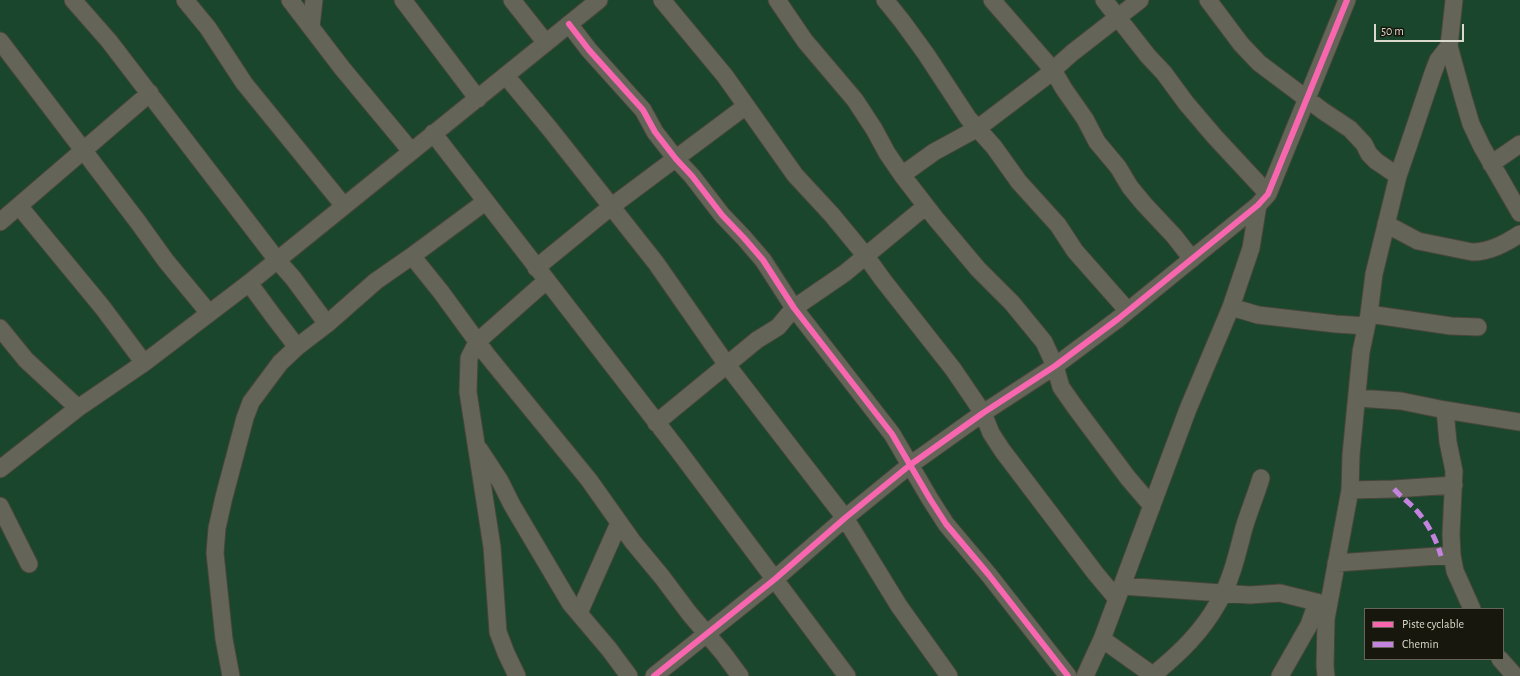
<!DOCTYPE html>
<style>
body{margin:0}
#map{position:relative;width:1520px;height:676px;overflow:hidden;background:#2d2b1d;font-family:"Alegreya Sans",sans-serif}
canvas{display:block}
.legend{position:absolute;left:1364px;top:608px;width:140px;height:52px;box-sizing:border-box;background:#18170d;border:1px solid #666559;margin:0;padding:5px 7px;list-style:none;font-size:12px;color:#dbd9cb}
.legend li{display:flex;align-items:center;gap:8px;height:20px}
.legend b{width:20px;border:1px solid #666559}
.scale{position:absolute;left:1374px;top:24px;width:90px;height:18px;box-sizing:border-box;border:2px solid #dbd9cb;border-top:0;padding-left:5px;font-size:12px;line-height:14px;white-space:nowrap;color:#dbd9cb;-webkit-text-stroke:3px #18170d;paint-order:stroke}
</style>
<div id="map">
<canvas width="1520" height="676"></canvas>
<ul class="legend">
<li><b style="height:5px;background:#f766af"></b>Piste cyclable</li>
<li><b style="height:5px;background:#c483df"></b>Chemin</li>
</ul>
<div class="scale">50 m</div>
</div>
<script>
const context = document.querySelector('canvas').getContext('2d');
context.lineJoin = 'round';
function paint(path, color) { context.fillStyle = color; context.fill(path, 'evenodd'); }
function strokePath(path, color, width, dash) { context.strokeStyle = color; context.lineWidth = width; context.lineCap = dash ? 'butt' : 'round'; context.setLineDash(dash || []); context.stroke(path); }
paint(new Path2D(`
 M0 0H1520V676H0ZM1365 609H1503V659H1365Z`), '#19462c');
const minor = new Path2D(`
 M73 0 109 41 277 260 293 278 327 324
 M185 0 208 28 244 83 344 206
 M290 0 342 68 411 151
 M403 0 478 99
 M512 0 546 43
 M662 0 725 76 795 175 832 215 865 255 883 280 953 369 983 413 991 433 1002 450 1096 574 1117 599
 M777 0 805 41 855 100 874 129 887 153 902 175 936 219 978 269 1012 303 1044 342 1055 366 1061 387 1075 407 1128 478 1152 506
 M885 0 902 21 926 54 968 118 994 147 1019 182 1058 225 1075 251 1128 311
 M992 0 1053 70 1064 89 1085 119 1097 142 1118 167 1130 187 1144 204 1174 236 1192 259
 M1104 0 1148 56 1164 73 1186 103 1215 137 1268 194
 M1208 0 1241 44 1259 63 1323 111 1350 129 1364 144 1369 154 1376 161 1398 176
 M1454 0 1449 46 1463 97 1471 124 1482 147 1520 213
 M569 24 589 50 643 110 655 132 676 159 692 176 722 215 744 238 763 260 794 308 892 434 930 499 946 524 989 575 1068 676
 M311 27 314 0
 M0 41 138 222 166 261 209 313
 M506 76 550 129 656 263 727 365 845 518 899 606 949 676
 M433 133 678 450 847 676
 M1491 164 1520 144
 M902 175 934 152 978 128 1044 78 1072 53 1140 0
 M19 206 103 308 144 363
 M0 222 150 93
 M1386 224 1418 241 1472 252C1490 252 1506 243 1520 234
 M412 256 441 292 487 355 589 480 633 542 662 577 689 613 723 653 740 676
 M536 268 612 206 746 106
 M249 283 274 317 297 347
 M1231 307 1258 315 1336 324 1366 326
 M1369 314 1451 326 1478 327
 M0 328 26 360 78 408
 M1445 410 1520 422
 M656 423 757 340 778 327 794 308 845 273 926 206
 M479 449 500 481 512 505 570 603 609 649 629 676
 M0 469 78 408 144 363 249 283 599 0
 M1350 490 1394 489 1454 485
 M0 506 29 564
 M1452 555 1455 571 1472 609
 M1336 563 1452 555 1451 534 1454 471 1448 442 1445 410 1401 401 1358 398
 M1122 586 1250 595 1280 593 1328 605
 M579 613 619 523
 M1102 639 1154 676
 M1500 659 1515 676
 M1153 675C1179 654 1202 632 1218 603 1232 579 1237 554 1244 528 1249 511 1256 495 1261 478
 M231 676 224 639 215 553 217 528 224 497 245 418 251 402 280 363 297 347 327 324 376 281 412 256 485 202
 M517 676 506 653 498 632 492 547 468 392 469 358 477 342 546 281
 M654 676 775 579 845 518 910 465 983 413 1055 366 1118 319 1258 205 1268 194 1347 0
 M1085 676 1102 639 1188 409 1231 307 1251 248 1258 205
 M1280 676 1309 625 1317 602
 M1326 676 1325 666 1326 619 1350 490 1351 455 1361 352 1369 314 1374 274 1398 176 1408 147 1433 73 1438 60 1449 46`);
strokePath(minor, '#48463b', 19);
strokePath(minor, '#656459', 17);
strokePath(new Path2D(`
 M1394 489C1401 497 1410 503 1417 511 1429 525 1436 539 1441 556`), '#c483df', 5, [10, 5]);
strokePath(new Path2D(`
 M569 24 589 50 643 110 655 132 676 159 692 176 722 215 744 238 763 260 794 308 892 434 930 499 946 524 989 575 1068 676
 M654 676 775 579 845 518 910 465 983 413 1055 366 1118 319 1258 205 1268 194 1347 0`), '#f766af', 6);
</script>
